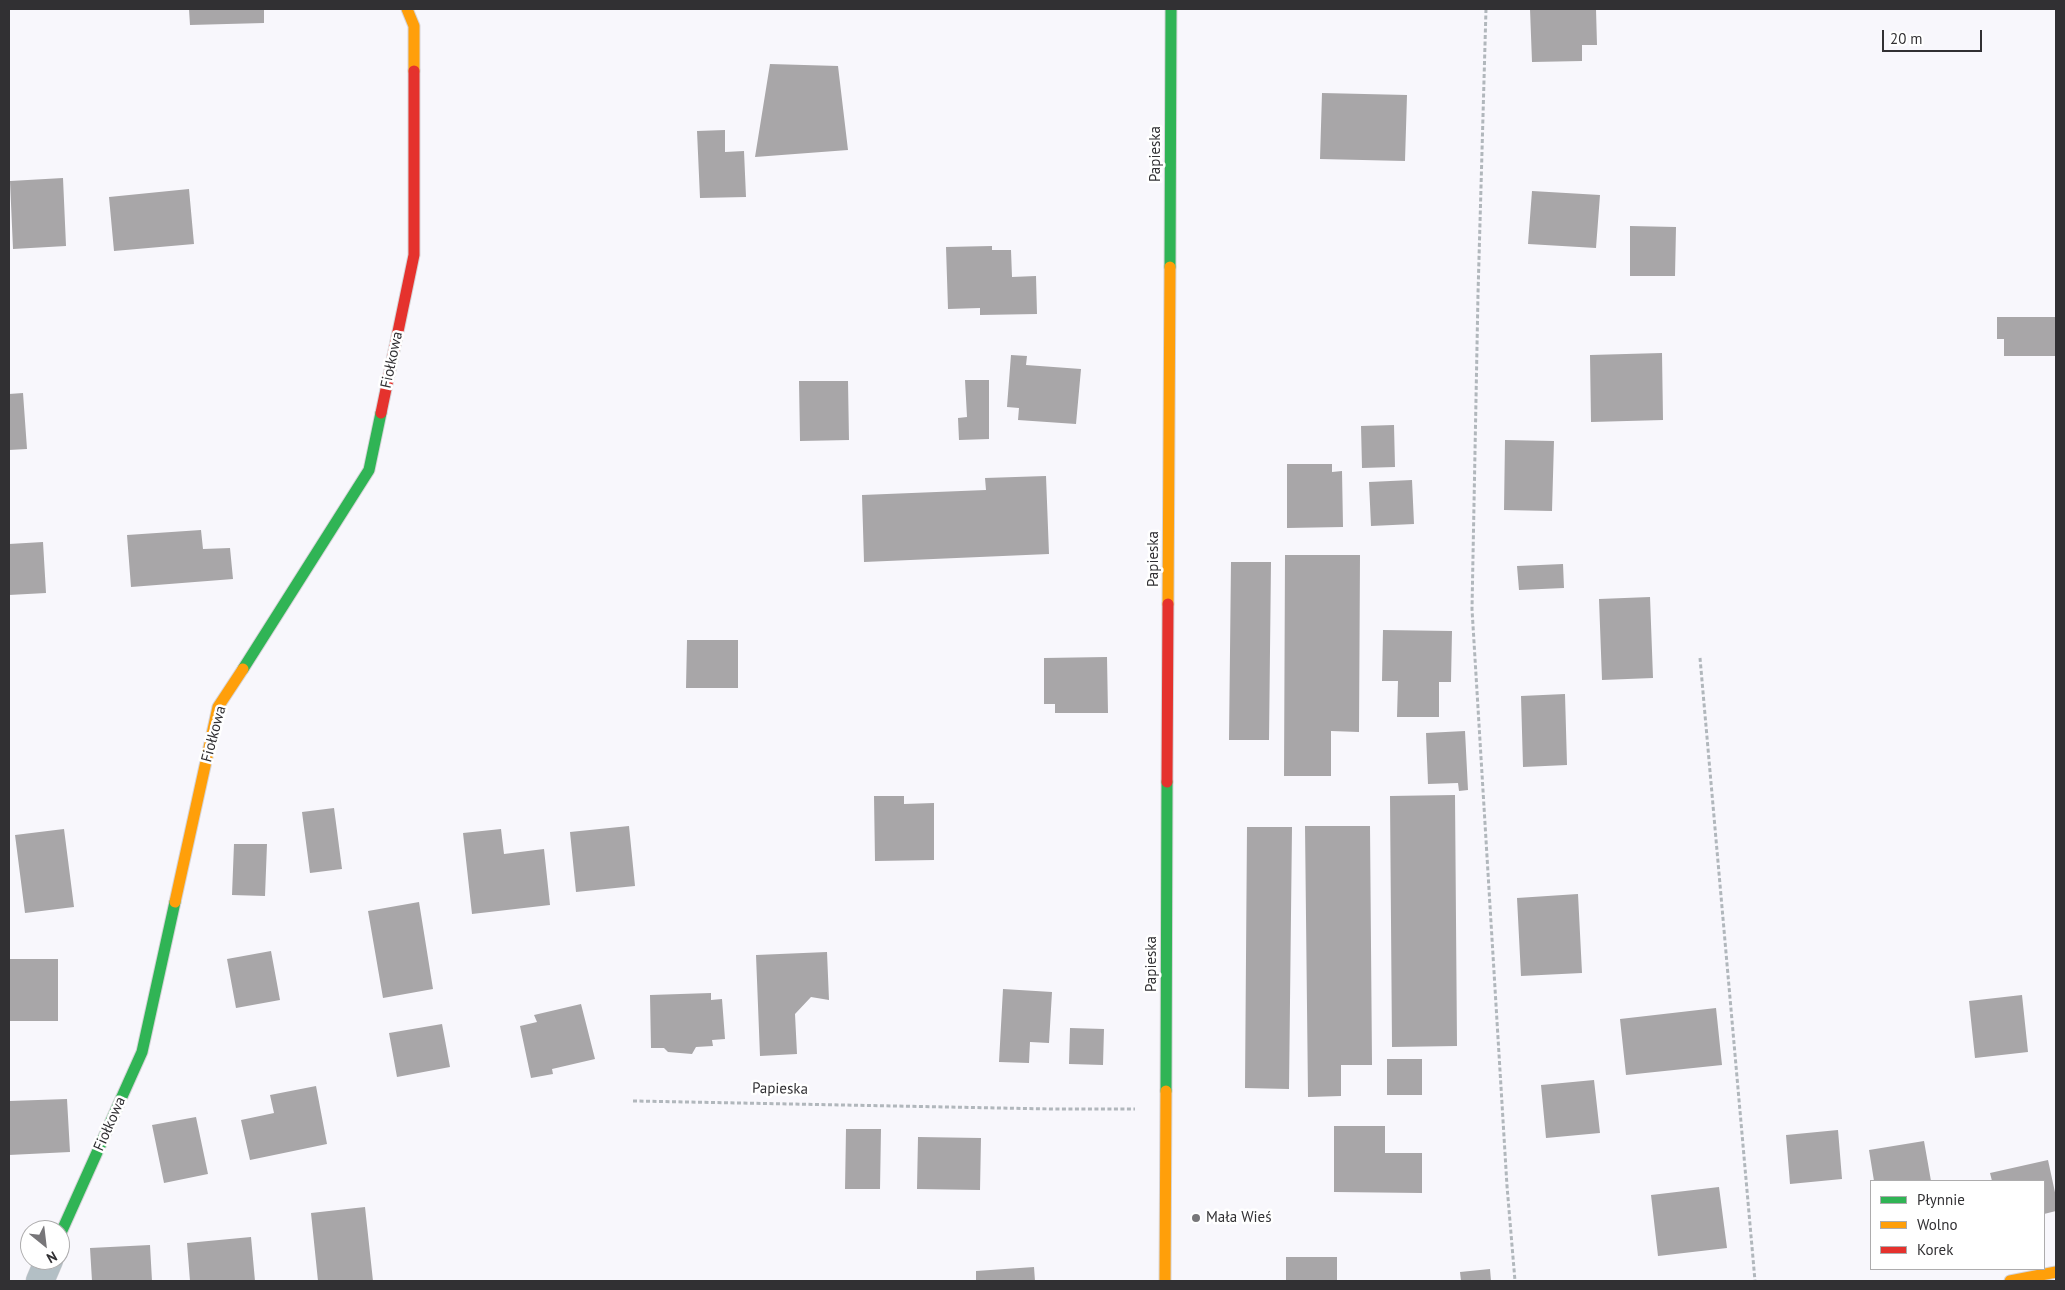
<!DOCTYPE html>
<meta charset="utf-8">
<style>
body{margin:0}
#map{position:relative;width:2065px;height:1290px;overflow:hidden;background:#f8f7fc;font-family:"PT Sans",sans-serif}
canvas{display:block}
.frame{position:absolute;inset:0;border:10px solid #313033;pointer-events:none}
.legend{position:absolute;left:1870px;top:1180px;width:175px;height:90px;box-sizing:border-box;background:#fff;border:1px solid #adacad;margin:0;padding:6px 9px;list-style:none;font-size:15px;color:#313033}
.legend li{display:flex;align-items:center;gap:10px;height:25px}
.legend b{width:25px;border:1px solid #adacad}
.north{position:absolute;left:20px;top:1220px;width:50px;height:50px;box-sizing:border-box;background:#fff;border:1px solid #adacad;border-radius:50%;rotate:151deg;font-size:14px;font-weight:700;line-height:20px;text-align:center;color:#313033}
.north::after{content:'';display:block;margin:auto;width:18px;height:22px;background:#777679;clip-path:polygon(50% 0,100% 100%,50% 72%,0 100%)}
.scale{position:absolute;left:1882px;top:30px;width:100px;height:22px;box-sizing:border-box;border:2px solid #313033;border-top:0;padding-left:6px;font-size:15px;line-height:18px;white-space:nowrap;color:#313033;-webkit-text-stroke:4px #fff;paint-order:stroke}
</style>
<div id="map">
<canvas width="2065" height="1290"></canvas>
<div class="frame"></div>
<ul class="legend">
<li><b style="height:6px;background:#30b455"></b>Płynnie</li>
<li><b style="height:6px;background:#ff9f0a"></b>Wolno</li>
<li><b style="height:6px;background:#e5322d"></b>Korek</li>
</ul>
<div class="north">N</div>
<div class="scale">20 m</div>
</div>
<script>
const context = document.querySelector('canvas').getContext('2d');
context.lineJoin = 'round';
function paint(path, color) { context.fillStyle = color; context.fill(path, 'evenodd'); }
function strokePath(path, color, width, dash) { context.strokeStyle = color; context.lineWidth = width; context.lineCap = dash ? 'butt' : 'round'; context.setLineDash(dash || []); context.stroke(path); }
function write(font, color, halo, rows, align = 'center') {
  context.font = font + ' "PT Sans",sans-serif'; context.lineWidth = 5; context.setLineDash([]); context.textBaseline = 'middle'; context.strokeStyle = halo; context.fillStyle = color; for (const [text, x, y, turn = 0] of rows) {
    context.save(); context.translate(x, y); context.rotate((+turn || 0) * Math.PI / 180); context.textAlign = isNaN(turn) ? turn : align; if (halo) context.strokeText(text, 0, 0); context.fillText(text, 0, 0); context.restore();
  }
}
paint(new Path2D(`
 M189 9H264V23L190 25Z
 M1530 9H1596L1597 45H1582V61L1532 62Z
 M770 64 838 66 848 150 755 157Z
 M1322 93 1407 95 1405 161 1320 159Z
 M725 130V152L744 151 746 197 700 198 697 131Z
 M63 178 66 246 13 249 10 181Z
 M189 189 194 244 114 251 109 197Z
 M1532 191 1600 195 1596 248 1528 244Z
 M1630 226 1676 227 1675 276H1630Z
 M992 246V250H1011L1012 277 1036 276 1037 314 980 315V308L948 309 946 247Z
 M1997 317H2056V356H2004V339H1997Z
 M1662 353 1663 420 1591 422 1590 355Z
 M1011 355 1027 356 1026 365 1081 369 1076 424 1018 420 1019 408 1007 407Z
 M965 380H989V439L959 440 958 418 967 417Z
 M799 381H848L849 440 800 441Z
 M23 393 27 449 9 450V394Z
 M1394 425 1395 467 1362 468 1361 426Z
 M1505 440 1554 441 1552 511 1504 510Z
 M1287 464H1332V472L1342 471 1343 527 1287 528Z
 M1046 476 1049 554 864 562 862 495 986 490 985 478Z
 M1412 480 1414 524 1371 526 1369 482Z
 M201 530 203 549 230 548 233 579 131 587 127 535Z
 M43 542 46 593 9 595V544Z
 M1285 555H1360L1359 732 1331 731V776H1284Z
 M1231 562H1271L1269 740H1229Z
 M1563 564 1564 588 1519 590 1517 566Z
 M1650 597 1653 678 1602 680 1599 599Z
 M1383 630 1452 631 1451 682H1439V717H1397L1398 681H1382Z
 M687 640H738V688H686Z
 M1107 657 1108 713H1055V704H1044V658Z
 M1565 694 1567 765 1523 767 1521 696Z
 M1465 731 1468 790 1459 791 1458 783 1428 784 1426 733Z
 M1455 795 1457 1046 1392 1047 1390 796Z
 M874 796H904V804L934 803V860L875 861Z
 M334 808 342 869 310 873 302 812Z
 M629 826 635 886 576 892 570 832Z
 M1305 826H1370L1372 1065H1341V1096L1308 1097Z
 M1247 827H1292L1289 1089 1245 1088Z
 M64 829 74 907 25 913 15 835Z
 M501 829 504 854 544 849 550 905 472 914 463 833Z
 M234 844H267L265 896 232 895Z
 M1578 894 1582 973 1521 976 1517 898Z
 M419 902 433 989 383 998 368 911Z
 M271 951 280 1000 236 1008 227 959Z
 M827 952 829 1000 811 997 795 1014 797 1054 760 1056 756 955Z
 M9 959H58V1021H9Z
 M1003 989 1052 992 1049 1043 1030 1042 1029 1063 999 1062Z
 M711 993V1000L722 999 725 1039 712 1040 713 1046 696 1047 692 1054 668 1052 664 1048H651L650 995Z
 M2022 995 2028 1052 1975 1058 1969 1001Z
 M581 1004 595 1059 552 1069 553 1074 531 1078 520 1026 537 1022 534 1015Z
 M1716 1008 1722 1065 1626 1075 1620 1019Z
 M442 1024 450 1067 397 1077 389 1033Z
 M1070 1028 1104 1029 1103 1065 1069 1064Z
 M1387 1059H1422V1095H1387Z
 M1594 1080 1600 1133 1546 1138 1541 1085Z
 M316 1086 327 1144 250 1160 241 1120 274 1113 270 1095Z
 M67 1099 70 1152 9 1155V1101Z
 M196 1117 208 1174 164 1183 152 1125Z
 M1334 1126H1385V1153H1422V1193L1334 1192Z
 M846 1129H881L880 1189H845Z
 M1838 1130 1842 1179 1790 1184 1786 1135Z
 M918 1137 981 1138 980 1190 917 1189Z
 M1924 1141 1931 1181H1874L1869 1150Z
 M2048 1160 2056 1197V1211L2044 1214V1181H1992L1990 1173Z
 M1719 1187 1727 1248 1658 1256 1651 1195Z
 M365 1207 373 1281H318L311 1213Z
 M251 1237 255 1281H190L187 1243Z
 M150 1245 152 1281H92L90 1248Z
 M1286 1257H1337V1281H1286Z
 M1034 1267 1035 1281H976V1271Z
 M1490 1269 1491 1281H1461L1460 1272Z`), '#a8a6a8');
const street = new Path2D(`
 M40 1281 49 1260`);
const fast = new Path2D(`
 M1170 267 1171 9
 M243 669 369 470 381 413
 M1166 1091 1167 782
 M60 1235 142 1052 175 902`);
const slow = new Path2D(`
 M407 9 414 26V71
 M1168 604 1170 267
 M175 902 218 707 243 669
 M1165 1281 1166 1091
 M2010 1281 2056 1272`);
const jam = new Path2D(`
 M381 413 414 255V71
 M1167 782 1168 604`);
strokePath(street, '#d5d4d7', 29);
strokePath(fast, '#d5d4d7', 13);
strokePath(slow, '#d5d4d7', 13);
strokePath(jam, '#d5d4d7', 13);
strokePath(new Path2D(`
 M1486 9 1478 294 1472 609 1507 1186 1515 1281
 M1700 658 1755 1281
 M633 1101 1053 1109H1135`), '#b1b7bc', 3, [4, 2.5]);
strokePath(street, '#b3bfc5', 28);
strokePath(fast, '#30b455', 11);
strokePath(slow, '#ff9f0a', 11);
strokePath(jam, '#e5322d', 11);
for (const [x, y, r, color] of [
 [1196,1218,5,"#777679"]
]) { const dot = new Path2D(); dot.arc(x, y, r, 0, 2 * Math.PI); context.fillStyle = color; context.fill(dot); strokePath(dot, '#fff', 2); }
write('15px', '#313033', '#fff', [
 ["Papieska",1156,154,-90],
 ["Fiołkowa",392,360,-78],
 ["Papieska",1154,559,-90],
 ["Fiołkowa",214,734,-75],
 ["Papieska",1152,964,-90],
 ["Papieska",780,1089,1],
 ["Fiołkowa",110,1124,-66]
]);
write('15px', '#313033', '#fff', [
 ["Mała Wieś",1206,1218]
], 'left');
</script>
